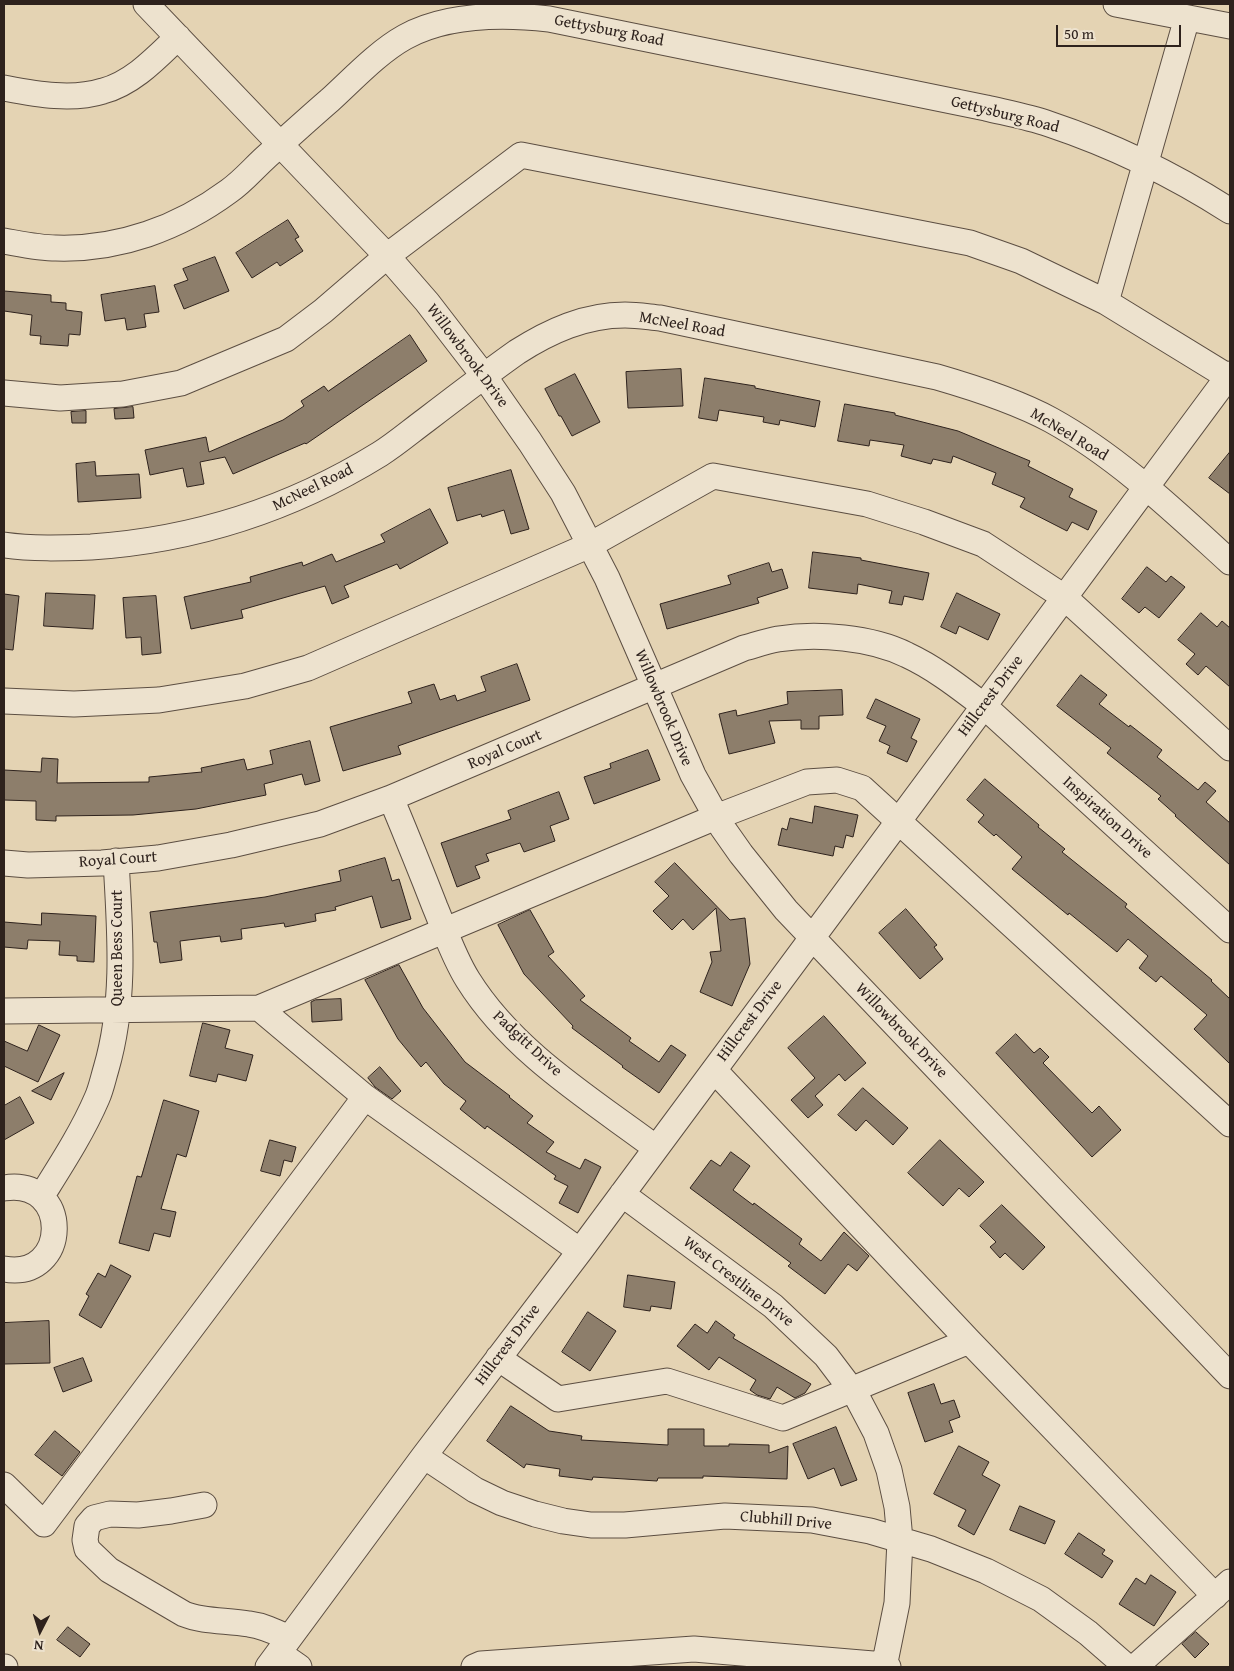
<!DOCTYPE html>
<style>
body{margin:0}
#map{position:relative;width:1234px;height:1671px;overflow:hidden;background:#e4d3b3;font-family:"Gentium Book Plus",serif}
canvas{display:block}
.frame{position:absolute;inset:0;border:5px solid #2e221d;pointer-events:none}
.north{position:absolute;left:15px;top:1606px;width:50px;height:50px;-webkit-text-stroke:4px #ede2ce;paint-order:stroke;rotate:185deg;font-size:14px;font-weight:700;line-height:20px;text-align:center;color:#2e221d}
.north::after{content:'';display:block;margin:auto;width:18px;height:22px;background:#2e221d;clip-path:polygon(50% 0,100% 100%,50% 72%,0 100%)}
.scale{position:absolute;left:1056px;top:25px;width:125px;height:22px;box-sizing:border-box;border:2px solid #2e221d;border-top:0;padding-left:6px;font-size:15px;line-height:18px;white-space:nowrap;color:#2e221d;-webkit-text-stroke:4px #ede2ce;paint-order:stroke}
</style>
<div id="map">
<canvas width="1234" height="1671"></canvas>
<div class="frame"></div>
<div class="north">N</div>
<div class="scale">50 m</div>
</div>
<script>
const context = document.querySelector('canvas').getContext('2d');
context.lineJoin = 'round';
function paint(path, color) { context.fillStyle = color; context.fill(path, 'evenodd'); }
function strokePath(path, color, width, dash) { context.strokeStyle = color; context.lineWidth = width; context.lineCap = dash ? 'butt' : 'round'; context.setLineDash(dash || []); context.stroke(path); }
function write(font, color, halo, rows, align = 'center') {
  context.font = font + ' "Gentium Book Plus",serif'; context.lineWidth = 4.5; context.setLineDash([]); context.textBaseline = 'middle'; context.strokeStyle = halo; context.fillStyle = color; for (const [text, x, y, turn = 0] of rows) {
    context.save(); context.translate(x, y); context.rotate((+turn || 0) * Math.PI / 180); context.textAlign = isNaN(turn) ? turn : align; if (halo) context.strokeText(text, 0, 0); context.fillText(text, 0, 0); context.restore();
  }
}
const building = new Path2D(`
 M288 220 299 237 295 239 303 251 280 266 277 262 252 278 236 253Z
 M215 257 229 291 184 309 174 285 188 280 183 269Z
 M155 286 159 312 144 314 146 327 127 330 125 318 105 321 101 295Z
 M4 291 51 295V302L66 303V310L82 312 80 335 69 334 68 346 40 344 41 336 30 335 32 315 4 311Z
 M410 335 427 361 306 444 305 443 233 474 225 457 200 462 204 484 187 487 183 468 150 475 145 450 206 437 209 452 283 420 304 406 301 401 324 386 328 391Z
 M681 369 683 406 628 408 626 372Z
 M575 374 600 422 572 436 561 416H559L545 389Z
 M705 378 755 386V388L820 401 815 427 780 420 779 425 763 422 764 417 719 410 717 421 699 418Z
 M845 404 895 413V415L958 431 1030 461 1028 466 1073 489 1069 497 1097 511 1088 530 1072 522 1067 531 1020 507 1025 498 992 484 996 473 953 456 951 463 933 459 931 464 901 456 904 445 870 440 869 446 838 441Z
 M133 407 134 418 115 419 114 409Z
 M86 411V423H72L71 412Z
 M1230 452V494L1209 478Z
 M95 462 96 476 139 474 141 498 78 502 76 464Z
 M511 470 529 529 511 534 504 510 482 517 481 514 457 521 448 488Z
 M430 509 448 543 400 569 397 564 344 586 349 597 332 604 325 586 241 610 243 618 191 629 184 597 251 582 250 577 302 562 303 566 332 554 336 562 385 542 381 535Z
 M813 552 861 558V560L929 573 923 600 904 596 902 605 889 603 892 591 858 584 857 594 809 588Z
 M769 563 772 572 782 569 788 588 757 598 759 603 667 629 660 604 731 584 728 576Z
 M1147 567 1166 582 1171 576 1185 587 1159 618 1145 607 1139 613 1122 599Z
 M46 593 95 595 93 629 44 626Z
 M957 593 1000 614 988 640 959 626 956 634 941 627Z
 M4 594 19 596 13 650 4 649Z
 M156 596 161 653 142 655 141 637 126 638 123 598Z
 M1201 613 1217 627 1222 621 1230 628V687L1206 666 1198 675 1186 664 1195 654 1178 640Z
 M517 664 530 700 398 746 401 754 343 771 330 727 412 703 408 692 434 684 440 700 455 695 457 701 486 691 481 677Z
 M1081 675 1107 695 1099 704 1129 727 1130 725 1162 750 1157 757 1198 790 1205 782 1216 791 1206 802 1230 823V865L1175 816 1176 815 1158 799 1161 796 1107 753 1111 748 1057 706Z
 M842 690 843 715 819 716V729H801V720L769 721 775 743 729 754 719 714 736 710 737 716 788 704 787 692Z
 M876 699 920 719 911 738 917 741 907 762 887 753 890 746 879 741 886 726 867 718Z
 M310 741 320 781 305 785 302 774 264 784 266 795 196 809 133 815 56 816V821L36 820V801L4 800V770L41 772 42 758 58 759 57 783 149 782V777L202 772 201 768 244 759 247 770 273 764 270 751Z
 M648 750 660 780 594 804 584 777 611 768 610 764Z
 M985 779 1039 825 1038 827 1065 849 1062 852 1127 904 1125 907 1212 980 1211 981 1230 999V1064L1194 1029 1207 1015 1161 976 1156 982 1139 968 1148 956 1128 939 1117 952 1069 913 1068 915 1012 869 1022 857 996 834 994 836 978 822 984 815 967 800Z
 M559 792 569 819 550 826 555 841 524 852 520 843 486 854 489 861 475 866 480 878 457 887 441 843 511 819 508 811Z
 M815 806 858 815 853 837 846 835 843 848 835 846 833 856 778 845 782 828 787 830 790 818 812 823Z
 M385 858 392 881 399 879 411 919 381 928 372 896 335 907 336 910 315 914 316 921 285 927 284 923 241 929 242 939 221 942 220 936 180 941 182 960 160 963 157 942H154L150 912 265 897 341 881 339 871Z
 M675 863 730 920 745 918 750 964 732 1006 700 992 712 962 710 952 721 951 716 908 693 930 683 919 672 930 653 911 669 896 655 882Z
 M906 909 937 945 934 947 943 959 920 979 879 933Z
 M530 910 554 952 548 956 585 996 580 1000 631 1038 629 1041 659 1062 671 1045 686 1055 659 1093 622 1067 623 1066 572 1028 573 1026 524 974 498 925Z
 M42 913 96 916 94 962 77 961V956L59 955 60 941 28 940 27 949 4 947V922L41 925Z
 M399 965 423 1008 465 1062 510 1096 509 1097 533 1116 527 1123 554 1142 546 1152 580 1169 585 1159 601 1167 578 1213 559 1203 568 1186 554 1179 556 1176 487 1126 485 1129 460 1109 466 1101 444 1084 426 1062 421 1067 398 1039 365 980Z
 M341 999 342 1020 312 1022 311 1002 315 1000Z
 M824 1016 866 1063 845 1081 839 1074 815 1096 823 1105 808 1118 791 1100 815 1078 788 1048Z
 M203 1023 230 1030 225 1048 253 1055 246 1081 218 1074 216 1082 190 1076Z
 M39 1025 60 1035 38 1082 4 1066V1041L27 1051Z
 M1016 1034 1034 1053 1040 1048 1049 1057 1043 1063 1092 1113 1099 1106 1121 1130 1092 1157 996 1053Z
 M380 1067 401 1091 392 1099 375 1087 368 1078Z
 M64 1073 51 1100 32 1091Z
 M863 1088 908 1128 893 1145 866 1120 856 1131 838 1115Z
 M20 1097 34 1123 4 1140V1106Z
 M164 1100 199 1111 186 1157 177 1154 161 1209 176 1212 170 1237 154 1233 149 1251 119 1243 137 1176 141 1177Z
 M270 1140 296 1147 292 1162 284 1160 280 1176 261 1171Z
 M940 1140 984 1182 969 1197 959 1188 943 1206 908 1173Z
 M731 1152 750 1166 733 1190 753 1205 754 1203 802 1239 799 1244 821 1261 844 1232 869 1256 857 1271 848 1264 825 1294 788 1266 791 1263 690 1188 711 1160 720 1166Z
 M1002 1205 1045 1247 1023 1270 1005 1253 1000 1258 990 1247 996 1242 980 1226Z
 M111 1265 131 1276 101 1328 79 1315 89 1296 86 1294 98 1273 105 1277Z
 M628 1275 675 1282 671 1309 651 1306 650 1311 624 1307Z
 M588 1312 616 1331 590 1371 562 1352Z
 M49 1321 50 1363 4 1364V1323Z
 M716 1321 735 1335 733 1338 811 1384 805 1393 795 1398 777 1387 770 1399 757 1395 750 1390 756 1380 719 1357 709 1370 677 1346 695 1324 707 1333Z
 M83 1358 92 1381 63 1392 54 1368Z
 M934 1384 941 1404 954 1400 960 1417 949 1421 953 1432 925 1442 908 1393Z
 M511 1406 549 1431 582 1436 581 1440 668 1445V1429H704V1446H729V1444L769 1445V1453L788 1446 787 1479 703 1476V1478H658L657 1481 593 1477 592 1480 559 1476 560 1469 526 1464 524 1468 487 1441Z
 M836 1427 857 1480 841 1486 834 1468 808 1479 793 1444Z
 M55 1431 80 1452 62 1476 35 1455Z
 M959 1446 989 1462 982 1475 1000 1485 974 1535 958 1526 966 1510 934 1494Z
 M1020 1506 1055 1521 1045 1544 1010 1530Z
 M1079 1533 1105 1550 1102 1554 1113 1561 1102 1578 1065 1554Z
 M1151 1575 1176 1592 1154 1626 1119 1604 1136 1578 1145 1584Z
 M68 1627 90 1644 80 1657 57 1640Z
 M1196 1632 1209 1644 1195 1658 1182 1644Z`);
paint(building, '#8d7e6b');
strokePath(building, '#2e221d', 1);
const minor = new Path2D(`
 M146 4 387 256 427 302 484 376 530 442 563 493 607 578 693 775 722 827 741 854 786 910 1230 1376
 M1116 4 1230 26
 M4 88C36 94 71 101 103 91 133 83 156 58 178 37
 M4 241C21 244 39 248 56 248 119 250 179 228 229 191 242 182 253 169 265 158 286 139 308 119 330 100 353 79 378 52 405 37 447 14 503 14 549 19L986 108C1007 113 1029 117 1049 124 1112 145 1174 175 1230 211
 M1106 302 1187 18
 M4 393 60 398 123 394 181 383 286 339 323 311 387 256 521 155 970 243 1021 261 1106 302 1230 378
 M4 545C32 549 62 548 91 547 196 540 291 509 380 454 396 444 411 431 426 420 456 397 486 374 517 352 550 331 585 315 625 315 637 315 649 317 660 318L937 377C975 388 1016 401 1051 420 1118 457 1174 511 1230 562
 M4 701 74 704 159 700 245 686 308 668 590 545 713 476 867 504 924 522 983 544 1064 597 1230 748
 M391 798C406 834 421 871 435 907 445 931 454 958 468 980 513 1052 589 1098 656 1148
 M4 863 28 865 102 863 158 858 231 845 320 824 391 798 744 648C755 645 767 641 778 639 817 633 871 637 907 655 935 668 959 687 984 706L1230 930
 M259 1008 716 817 807 782 837 780 862 788 1230 1124
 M4 1011 259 1008 365 1097 580 1251
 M714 1070 969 1341 1215 1596
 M4 1188C72 1177 70 1281 4 1269
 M622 1194 773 1306 826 1356 857 1397 876 1433 889 1470 897 1507 900 1540 897 1603 884 1667
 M41 1197C61 1165 82 1133 97 1098 101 1089 103 1079 106 1069 126 1001 120 931 116 861
 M498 1358 558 1399 667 1381 783 1418 969 1341
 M424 1456 475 1490 502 1503 535 1514 563 1521 591 1525H625L725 1516 812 1520 870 1531 931 1549 986 1571 1041 1599 1088 1633 1127 1667
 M4 1485 44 1524 365 1097
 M204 1505 171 1511 138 1515 110 1514 94 1518 87 1526 85 1540 87 1549 109 1570 184 1614C204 1622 227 1620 249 1624 264 1626 276 1632 289 1638
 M279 1653 299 1667
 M4 1667H5
 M268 1667 424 1456 580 1251 1230 374
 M474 1667 481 1664 694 1649 885 1665 888 1667
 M1135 1667 1230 1582`);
strokePath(minor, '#5c4e42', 27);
strokePath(minor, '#ede2ce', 25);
write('16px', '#2e221d', '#ede2ce', [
 ["Gettysburg Road",609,31,11],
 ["Gettysburg Road",1005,115,14],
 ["McNeel Road",682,325,10],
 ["Willowbrook Drive",467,356,53],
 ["McNeel Road",1069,435,31],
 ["McNeel Road",313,488,-26],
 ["Hillcrest Drive",991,696,-53],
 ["Willowbrook Drive",663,708,67],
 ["Royal Court",505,750,-23],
 ["Inspiration Drive",1107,818,42],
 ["Royal Court",118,860,-4],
 ["Queen Bess Court",118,948,-90],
 ["Hillcrest Drive",750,1021,-53],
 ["Willowbrook Drive",901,1031,46],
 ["Padgitt Drive",527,1044,43],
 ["West Crestline Drive",738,1282,38],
 ["Hillcrest Drive",508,1345,-53],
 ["Clubhill Drive",786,1521,5]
]);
</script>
